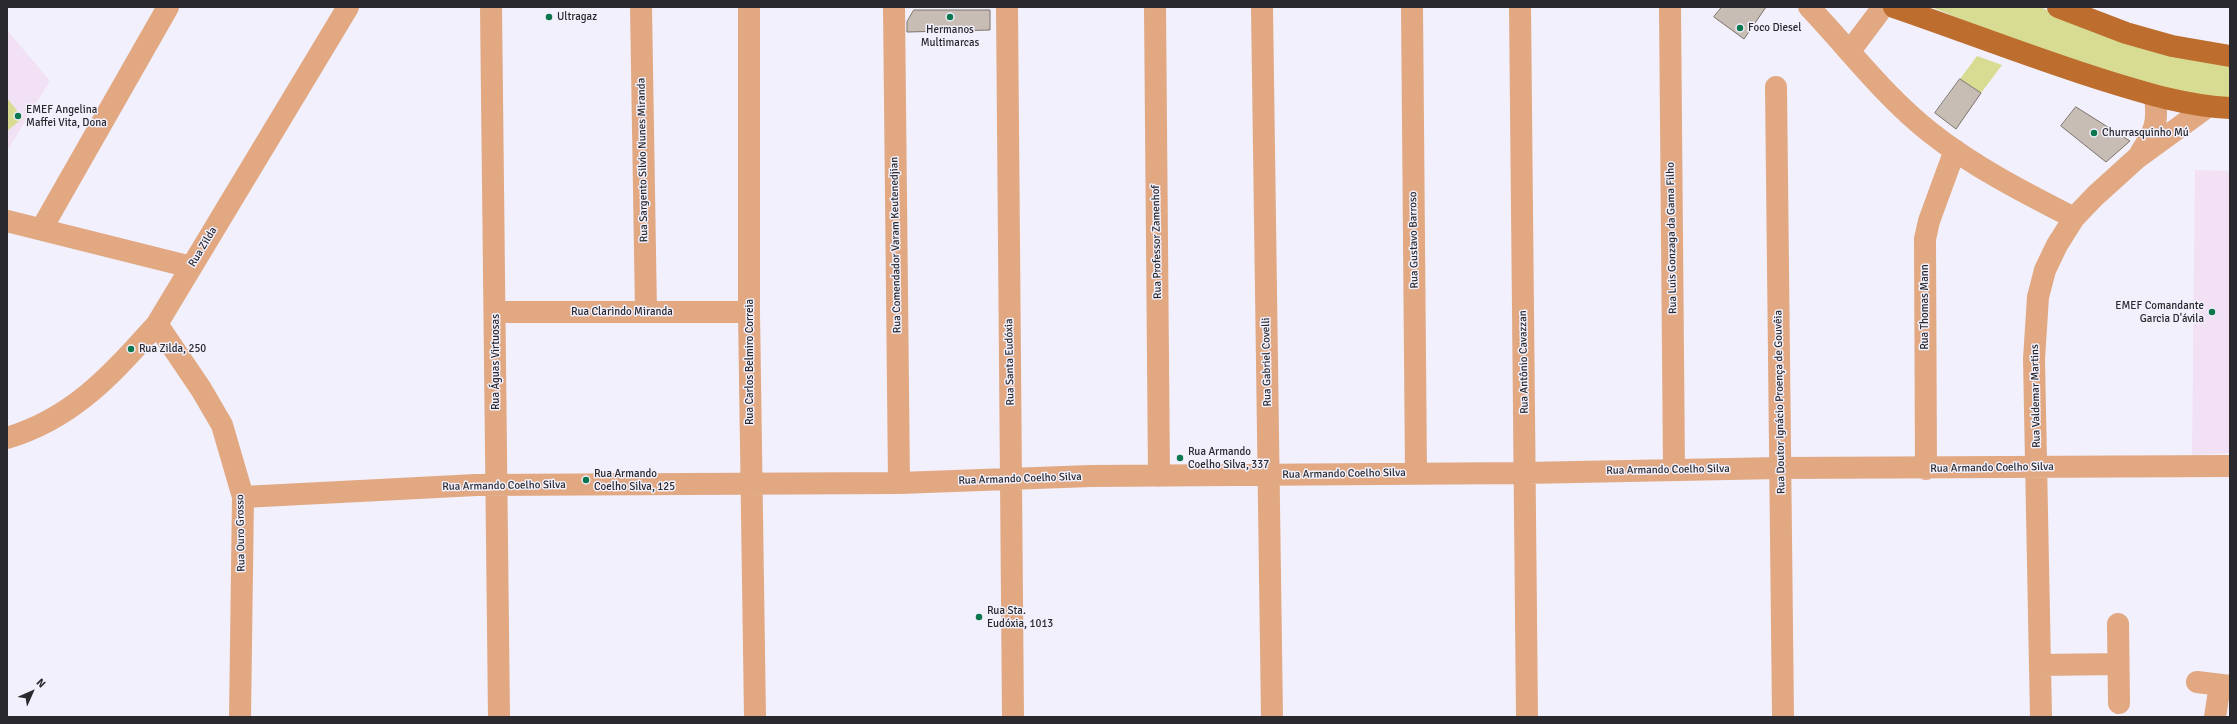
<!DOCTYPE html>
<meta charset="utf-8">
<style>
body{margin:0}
#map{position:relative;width:2237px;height:724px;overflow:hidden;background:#f1f0fc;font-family:Signika,sans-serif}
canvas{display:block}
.frame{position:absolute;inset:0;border:8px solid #29292e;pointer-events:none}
.north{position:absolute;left:12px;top:672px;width:40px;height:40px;-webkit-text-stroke:3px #f1f0fc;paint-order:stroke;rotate:45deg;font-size:11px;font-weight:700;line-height:16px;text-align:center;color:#29292e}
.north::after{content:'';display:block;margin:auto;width:14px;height:18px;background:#29292e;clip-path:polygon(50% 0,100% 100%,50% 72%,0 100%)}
</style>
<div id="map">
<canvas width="2237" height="724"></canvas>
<div class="frame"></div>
<div class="north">N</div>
</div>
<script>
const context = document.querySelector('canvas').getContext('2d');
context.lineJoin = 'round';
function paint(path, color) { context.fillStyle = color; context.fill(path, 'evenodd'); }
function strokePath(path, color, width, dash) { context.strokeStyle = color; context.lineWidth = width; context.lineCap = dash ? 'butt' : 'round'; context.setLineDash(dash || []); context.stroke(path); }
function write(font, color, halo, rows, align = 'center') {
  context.font = font + ' Signika,sans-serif'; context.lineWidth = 3; context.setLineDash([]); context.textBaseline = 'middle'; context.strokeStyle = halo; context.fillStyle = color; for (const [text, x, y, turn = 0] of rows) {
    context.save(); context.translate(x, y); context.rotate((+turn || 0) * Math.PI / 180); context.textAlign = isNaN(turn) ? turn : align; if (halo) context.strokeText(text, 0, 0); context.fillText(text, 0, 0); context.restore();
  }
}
paint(new Path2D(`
 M7 30 50 81 7 151Z
 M2195 170 2230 171V453L2192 455Z`), '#f2e1f4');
paint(new Path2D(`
 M1931 7H2040L2110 37 2230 63V100L2158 90 2015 41Z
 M1977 56 2002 65 1981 93 1960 79Z
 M7 98 23 118 7 131Z`), '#d7dc92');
const building = new Path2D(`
 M1722 7H1766L1744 39 1714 17Z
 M914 10H990V30L907 32V22Z
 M1960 79 1981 93 1956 129 1935 113Z
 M2076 107 2130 141 2106 162 2061 126Z`);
paint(building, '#c7bdb4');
strokePath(building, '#7b726a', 1);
strokePath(new Path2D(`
 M491 7 499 717
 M641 7 646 312
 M749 7V312L755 717
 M894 7 899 483
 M1007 7 1013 717
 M1155 7 1159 476
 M1262 7 1272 717
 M1412 7 1416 473
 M1520 7 1527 717
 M1670 7 1674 470
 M1809 7C1849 49 1885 97 1931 133 1974 167 2025 193 2074 218
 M1850 51 1883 7
 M1776 87 1783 717
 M2141 152C2156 130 2158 122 2155 96
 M7 221 191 267
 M42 228 168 7
 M495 312H749
 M157 324 201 389 222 425 243 497 240 717
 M7 438C74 418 112 374 157 324L348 7
 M1926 469 1925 239 1929 221 1955 150
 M243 497 476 485 899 483 1091 476 1525 473 1780 468 2230 466
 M2118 624 2119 703
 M2040 665 2118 664
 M2197 682 2230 686
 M2041 717 2034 359 2038 297 2045 270 2057 245 2074 218 2095 196 2137 158 2207 107
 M2215 717 2220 685`), '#e1a882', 22);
strokePath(new Path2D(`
 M1894 7C1964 31 2033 58 2103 80 2145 93 2186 106 2230 108
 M2058 7 2126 33 2172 46 2230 56`), '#bd6d2e', 22);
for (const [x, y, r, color] of [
 [549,17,4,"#0c764e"],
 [950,17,4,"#0c764e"],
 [1740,28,4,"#0c764e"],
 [18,116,4,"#0c764e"],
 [2094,133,4,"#0c764e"],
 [2212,312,4,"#0c764e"],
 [131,349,4,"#0c764e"],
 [1180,458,4,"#0c764e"],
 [586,480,4,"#0c764e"],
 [979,617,4,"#0c764e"]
]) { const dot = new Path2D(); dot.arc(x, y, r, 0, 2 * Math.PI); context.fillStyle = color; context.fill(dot); strokePath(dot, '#f1f0fc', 1.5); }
write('11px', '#29292e', '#f1f0fc', [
 ["Ultragaz",557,17],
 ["Foco Diesel",1748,28],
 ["Hermanos",950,30,"center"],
 ["Multimarcas",950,43,"center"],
 ["EMEF Angelina",26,110],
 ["Maffei Vita, Dona",26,123],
 ["Churrasquinho Mú",2102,133],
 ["EMEF Comandante",2204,306,"right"],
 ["Garcia D'ávila",2204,319,"right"],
 ["Rua Zilda, 250",139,349],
 ["Rua Armando",1188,452],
 ["Coelho Silva, 337",1188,465],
 ["Rua Armando",594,474],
 ["Coelho Silva, 125",594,487],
 ["Rua Sta.",987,611],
 ["Eudóxia, 1013",987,624]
], 'left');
write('11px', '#29292e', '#f1f0fc', [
 ["Rua Sargento Silvio Nunes Miranda",643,160,-91],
 ["Rua Luis Gonzaga da Gama Filho",1672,238,-91],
 ["Rua Gustavo Barroso",1414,240,-91],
 ["Rua Professor Zamenhof",1157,242,-91],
 ["Rua Comendador Varam Keutenedjian",896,245,-91],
 ["Rua Zilda",203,247,-59],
 ["Rua Thomas Mann",1925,307,-90],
 ["Rua Clarindo Miranda",622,312],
 ["Rua Águas Virtuosas",496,362,-90],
 ["Rua Carlos Belmiro Correia",750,362,-90],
 ["Rua Santa Eudóxia",1010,362,-91],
 ["Rua Gabriel Covelli",1267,362,-91],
 ["Rua Antônio Cavazzan",1524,362,-91],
 ["Rua Valdemar Martins",2036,396,-91],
 ["Rua Doutor Ignácio Proença de Gouvêia",1780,402,-91],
 ["Rua Armando Coelho Silva",1992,468,-1],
 ["Rua Armando Coelho Silva",1668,470,-1],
 ["Rua Armando Coelho Silva",1344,474,-1],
 ["Rua Armando Coelho Silva",1020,479,-2],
 ["Rua Armando Coelho Silva",504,486,-1],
 ["Rua Ouro Grosso",241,533,-91]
]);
</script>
